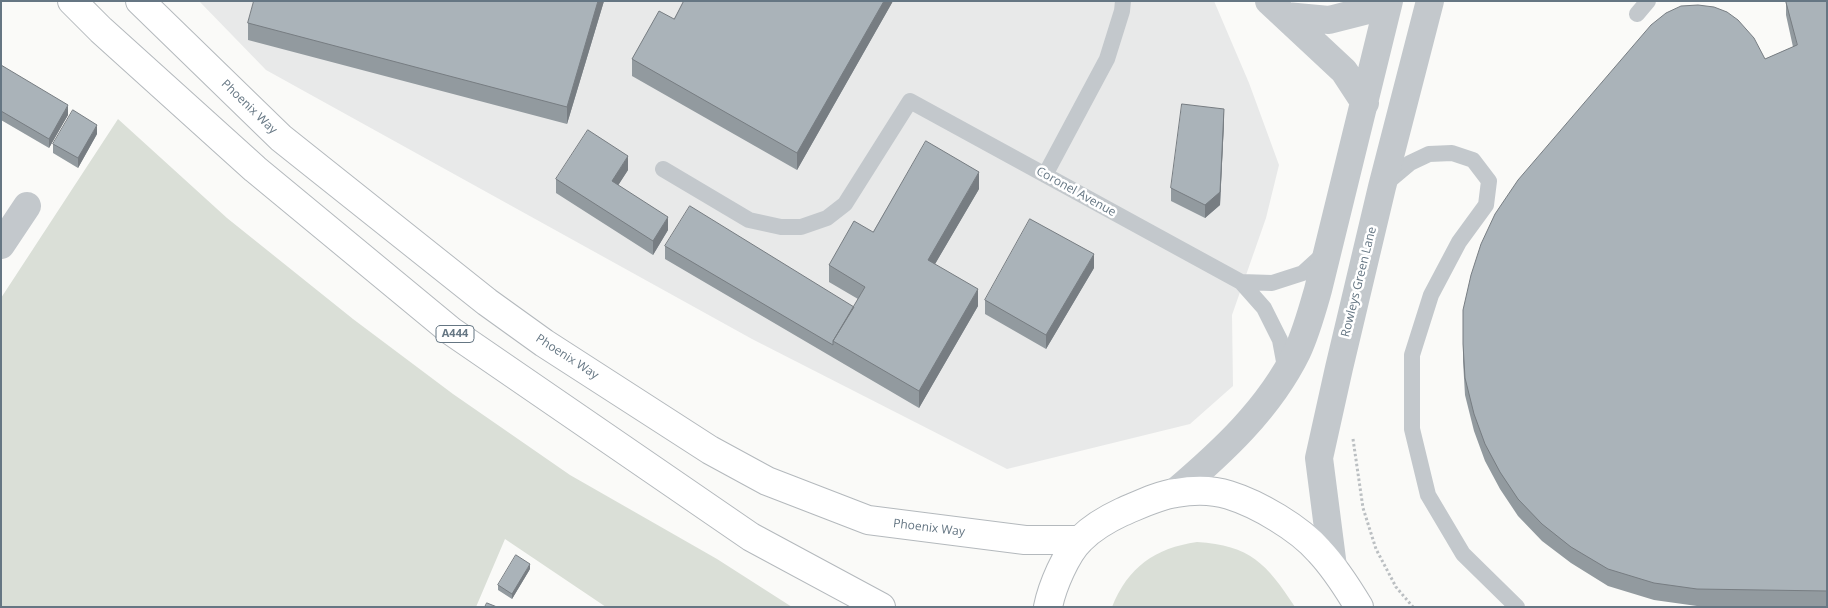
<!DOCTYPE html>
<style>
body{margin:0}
#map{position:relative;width:1828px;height:608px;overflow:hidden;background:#fafaf8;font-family:"Open Sans",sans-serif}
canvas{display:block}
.frame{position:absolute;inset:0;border:2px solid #657683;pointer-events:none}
</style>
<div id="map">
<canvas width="1828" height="608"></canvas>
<div class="frame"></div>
</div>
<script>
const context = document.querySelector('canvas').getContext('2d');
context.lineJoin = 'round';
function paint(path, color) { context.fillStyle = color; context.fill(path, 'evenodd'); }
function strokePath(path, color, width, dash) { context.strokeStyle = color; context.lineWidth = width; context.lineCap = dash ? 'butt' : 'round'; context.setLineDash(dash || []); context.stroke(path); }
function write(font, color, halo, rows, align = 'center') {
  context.font = font + ' "Open Sans",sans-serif'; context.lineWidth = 5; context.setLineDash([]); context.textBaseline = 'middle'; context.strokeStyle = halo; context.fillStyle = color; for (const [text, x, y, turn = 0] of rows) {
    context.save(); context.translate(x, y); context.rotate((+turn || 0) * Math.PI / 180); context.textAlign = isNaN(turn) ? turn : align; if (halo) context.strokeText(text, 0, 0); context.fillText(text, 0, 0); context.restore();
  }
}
paint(new Path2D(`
 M199 1H1214L1249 83 1279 165 1266 218 1232 315 1233 386 1190 424 1007 469 752 339 266 70Z`), '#e8e9e9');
paint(new Path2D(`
 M118 119 227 218 353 319 453 394 570 475 717 559 792 607H606L505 539 476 607H1V298Z
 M1197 542C1250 545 1267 564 1295 607H1112C1128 567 1155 548 1197 542Z`), '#dadfd7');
const highway = new Path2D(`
 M72 1 101 30 255 169 451 331 751 537 881 607
 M140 1 281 138 487 302 544 343 710 450 767 481 868 520 1025 540H1080
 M1048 607C1052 587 1066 553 1081 539 1093 527 1107 519 1122 512 1139 505 1158 495 1176 493 1193 490 1213 490 1229 495 1258 504 1299 528 1319 551 1335 568 1347 587 1359 607`);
strokePath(highway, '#b4b9bd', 30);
strokePath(new Path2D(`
 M1353 439 1363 508 1376 549 1396 587 1413 607`), '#bbbfc2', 3, [2.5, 2.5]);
strokePath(new Path2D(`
 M1637 14 1648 1
 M663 169 749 220 781 227H801L827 218 845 204 910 101 1241 282 1264 308 1280 340 1286 372
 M1045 175 1107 59 1122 11 1123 1
 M1385 184 1410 163 1429 154 1452 153 1473 160 1489 181 1486 205 1459 242 1431 295 1412 355V429L1428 495 1463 554 1517 607
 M1241 282 1272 283 1303 273 1325 253`), '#c3c8cc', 16);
strokePath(new Path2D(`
 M1269 1 1344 71 1365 103
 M1286 16 1329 20 1388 5
 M1 245 27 206
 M1174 493C1222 452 1269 409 1297 352 1306 333 1312 311 1318 290L1389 1
 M1333 567 1319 458 1339 368 1382 187 1430 1`), '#c3c8cc', 28);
strokePath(highway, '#fff', 28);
paint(new Path2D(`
 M254 1H604L567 124 248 40V23Z
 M684 1H893L797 170 632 76V59L674 19Z
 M1786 1H1827V607L1697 606 1654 600 1608 586 1571 563 1542 541 1518 516 1500 489 1485 461 1474 431 1465 395 1463 361V310L1765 59 1793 47 1786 15Z
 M1 65 68 115 49 148 1 120Z
 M1224 122 1220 205 1205 218 1171 201V188Z
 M97 134 78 168 53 153V144Z
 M628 170 618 185 668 230 653 255 556 193V179Z
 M979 189 935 264 978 306 919 408 665 259V246L854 307 858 299 829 282V265L873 232Z
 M1094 268 1046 349 985 314V300Z
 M530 569 512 599 498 590V585Z`), '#929a9f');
paint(new Path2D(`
 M598 1H604L567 124V107Z
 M884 1H893L797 170V153Z
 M68 105V115L49 148V139Z
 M1224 109V122L1220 205 1205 218V205Z
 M97 125V134L78 168V158Z
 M628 156V170L612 195V181Z
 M979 172V189L928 276V260Z
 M668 217V230L653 255V241Z
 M1094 254V268L1046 349V335Z
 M978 289V306L919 408V391Z
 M530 564V569L512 599V594Z`), '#777d82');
const building = new Path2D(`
 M254 1H598L567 107 248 23Z
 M684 1H884L797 153 632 59 659 11 674 19Z
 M1786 1H1827V591L1697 589 1654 583 1608 569 1571 547 1542 524 1518 499 1500 472 1485 444 1474 414 1465 378 1463 344V310L1471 275 1481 244 1495 214 1518 180 1651 25 1666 13 1681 6 1698 5 1714 7 1727 12 1738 20 1754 38 1765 59 1797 45Z
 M1 65 68 105 49 139 1 111Z
 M1182 104 1224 109 1220 192 1205 205 1171 188Z
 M73 110 97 125 78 158 53 144Z
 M588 130 628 156 612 181 668 217 653 241 556 179Z
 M926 141 979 172 928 260 978 289 919 391 833 341 865 287 829 265 854 221 873 232Z
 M690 206 854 307 833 341V345L665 246Z
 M1030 219 1094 254 1046 335 985 300Z
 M516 555 530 564 512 594 498 585Z
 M487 603 497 607H485Z`);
paint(building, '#aab3b9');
strokePath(building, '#777d82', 1);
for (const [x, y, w] of [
 [455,334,38]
]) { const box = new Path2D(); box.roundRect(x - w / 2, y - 8.5, w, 17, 4); context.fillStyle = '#fff'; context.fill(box); strokePath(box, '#657683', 1); }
write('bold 11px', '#657683', null, [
 ["A444",455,334]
]);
write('12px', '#657683', '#fff', [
 ["Phoenix Way",249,107,44],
 ["Coronel Avenue",1076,192,29],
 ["Rowleys Green Lane",1359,282,-76],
 ["Phoenix Way",567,357,33],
 ["Phoenix Way",929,528,7]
]);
</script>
